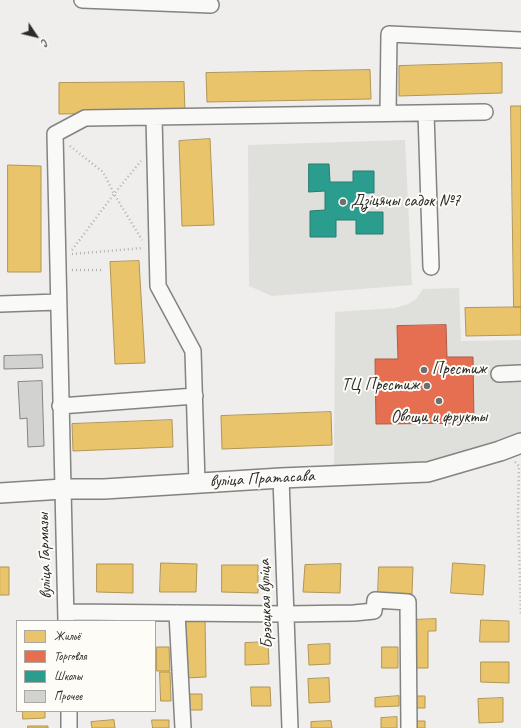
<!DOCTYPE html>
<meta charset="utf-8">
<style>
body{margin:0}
#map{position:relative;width:521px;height:728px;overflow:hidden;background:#efeeec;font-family:Caveat,sans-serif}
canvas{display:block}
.legend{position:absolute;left:16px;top:620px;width:140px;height:92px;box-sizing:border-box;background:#fdfcf7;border:1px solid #a9a8a5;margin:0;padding:5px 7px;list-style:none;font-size:12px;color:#2b2b2b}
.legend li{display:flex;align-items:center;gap:8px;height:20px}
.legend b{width:20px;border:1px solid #a9a8a5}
.north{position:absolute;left:16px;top:16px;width:40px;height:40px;-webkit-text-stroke:3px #fdfcf7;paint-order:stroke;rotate:125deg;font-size:11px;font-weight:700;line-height:16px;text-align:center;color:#2b2b2b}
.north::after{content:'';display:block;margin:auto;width:14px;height:18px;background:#2b2b2b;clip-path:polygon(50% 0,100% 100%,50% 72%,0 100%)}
</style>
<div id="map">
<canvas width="521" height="728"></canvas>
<ul class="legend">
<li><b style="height:11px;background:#e9c46a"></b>Жильё</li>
<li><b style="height:11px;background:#e76f51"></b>Торговля</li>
<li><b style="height:11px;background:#2a9d8f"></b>Школы</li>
<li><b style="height:11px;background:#d2d2d0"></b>Прочее</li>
</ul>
<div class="north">С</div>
</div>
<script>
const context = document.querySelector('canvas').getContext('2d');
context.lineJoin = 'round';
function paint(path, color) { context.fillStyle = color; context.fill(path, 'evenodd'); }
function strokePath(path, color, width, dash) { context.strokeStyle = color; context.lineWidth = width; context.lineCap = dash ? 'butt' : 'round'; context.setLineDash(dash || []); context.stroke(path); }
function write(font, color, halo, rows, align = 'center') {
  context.font = font + ' Caveat,sans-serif'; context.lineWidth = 4; context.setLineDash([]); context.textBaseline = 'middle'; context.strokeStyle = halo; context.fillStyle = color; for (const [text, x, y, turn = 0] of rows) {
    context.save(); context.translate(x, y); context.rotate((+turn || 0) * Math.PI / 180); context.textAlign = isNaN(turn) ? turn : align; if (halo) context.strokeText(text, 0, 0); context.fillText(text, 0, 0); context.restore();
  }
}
paint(new Path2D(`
 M405 140 412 285 272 296 249 286 248 145Z
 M459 288 461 341 521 340V434L425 466 334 469 335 312 395 308 408 304 416 299 423 289Z`), '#dfdfdc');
const homes = new Path2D(`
 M502 63V93L399 96V66Z
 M370 70 371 99 207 102 206 73Z
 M184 82 185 112 59 114V83Z
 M511 106H521V307H514Z
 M210 139 214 225 182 226 179 141Z
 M8 165 41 166V272H8Z
 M139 261 145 363 115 364 110 262Z
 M514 307H521V335L466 336 465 308Z
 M331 412 332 445 222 449 221 416Z
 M172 420 173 447 73 451 72 424Z
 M161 563 197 564 196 592H160Z
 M453 563 485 565 483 595 451 593Z
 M97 564H133V593L97 592Z
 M341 564 340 593 303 592 305 565Z
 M222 565H258V593L222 592Z
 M0 567H9V595H0Z
 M379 567H413L412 594H378Z
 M436 619V631H428V668H413L412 620Z
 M185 620H205L206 677 186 678Z
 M481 620 509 621V642H480Z
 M268 642 269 664 245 665V643Z
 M330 644V664L309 665 308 645Z
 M157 647H169L170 671H157Z
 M382 647H398V668H382Z
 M481 662H509V683L481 682Z
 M160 672H170L171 701H161Z
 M329 678 330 702 309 703 308 679Z
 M251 687H270L271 706H252Z
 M189 694H202V710H189Z
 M399 696V706L375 707V698Z
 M411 696H425V708H411Z
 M503 698V722L479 723 478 699Z
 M23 711H45V718L23 719Z
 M397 717V728H381V718Z
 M114 720 115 728H92L91 722Z
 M152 720H169V728H153Z
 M331 721 332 728H311V722Z
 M413 721H425V728H413Z
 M28 726H48V728H28Z`);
paint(homes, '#e9c46a');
strokePath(homes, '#b09657', 1);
const shops = new Path2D(`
 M446 325 447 357H473L474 423 376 424 375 359H398L397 326Z`);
paint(shops, '#e76f51');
strokePath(shops, '#af5b46', 1);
const schools = new Path2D(`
 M309 164H329L330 182H353V171H374V193H361V212H383V234H356V220H336V237H310V211L325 210V191L309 192Z`);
paint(schools, '#2a9d8f');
strokePath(schools, '#2a7b71', 1);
const building = new Path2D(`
 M42 355 43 368 4 369V356Z
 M42 381 44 446 28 447 27 418 20 419 18 382Z`);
paint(building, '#d2d2d0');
strokePath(building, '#838382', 1);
const minor = new Path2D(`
 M82 0 211 5
 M388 113 389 34 521 40
 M426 113 431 267
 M154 117 158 286 193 351 197 483
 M0 304 58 302
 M499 374 521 373
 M60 406 195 396
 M281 478 290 728
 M66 612 286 614 354 613 374 611 375 600 408 602 409 728
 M177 613 183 728
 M66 621 55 134 85 118 485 112
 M69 711V728`);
const major = new Path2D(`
 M0 493 63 489H104L281 478 428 472 500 451 521 443`);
strokePath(minor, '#838382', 18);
strokePath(major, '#838382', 22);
strokePath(new Path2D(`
 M70 146 103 172 114 194 142 240
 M72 250 114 194 141 161
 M72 254 143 248
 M72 270H104
 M515 462 519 466 518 515 521 616`), '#b3b2b0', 2.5, [1, 3]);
strokePath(minor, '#f9f9f7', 15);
strokePath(major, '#f9f9f7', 19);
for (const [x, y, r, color] of [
 [343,202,4,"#706f6f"],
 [424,370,4,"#706f6f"],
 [427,386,4,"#706f6f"],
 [439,401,4,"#706f6f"]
]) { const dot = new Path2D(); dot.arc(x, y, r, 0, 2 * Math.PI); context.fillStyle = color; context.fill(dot); strokePath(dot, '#fdfcf7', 1.5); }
write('17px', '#2b2b2b', '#fdfcf7', [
 ["Дзіцячы садок №7",351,202],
 ["Престиж",432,370],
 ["ТЦ Престиж",419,386,"right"],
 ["Овощи и фрукты",439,418,"center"]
], 'left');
write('17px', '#2b2b2b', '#fdfcf7', [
 ["вуліца Пратасава",262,479,-3],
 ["вуліца Гармазы",45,556,-92],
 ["Брэсцкая вуліца",266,604,-92]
]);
</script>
